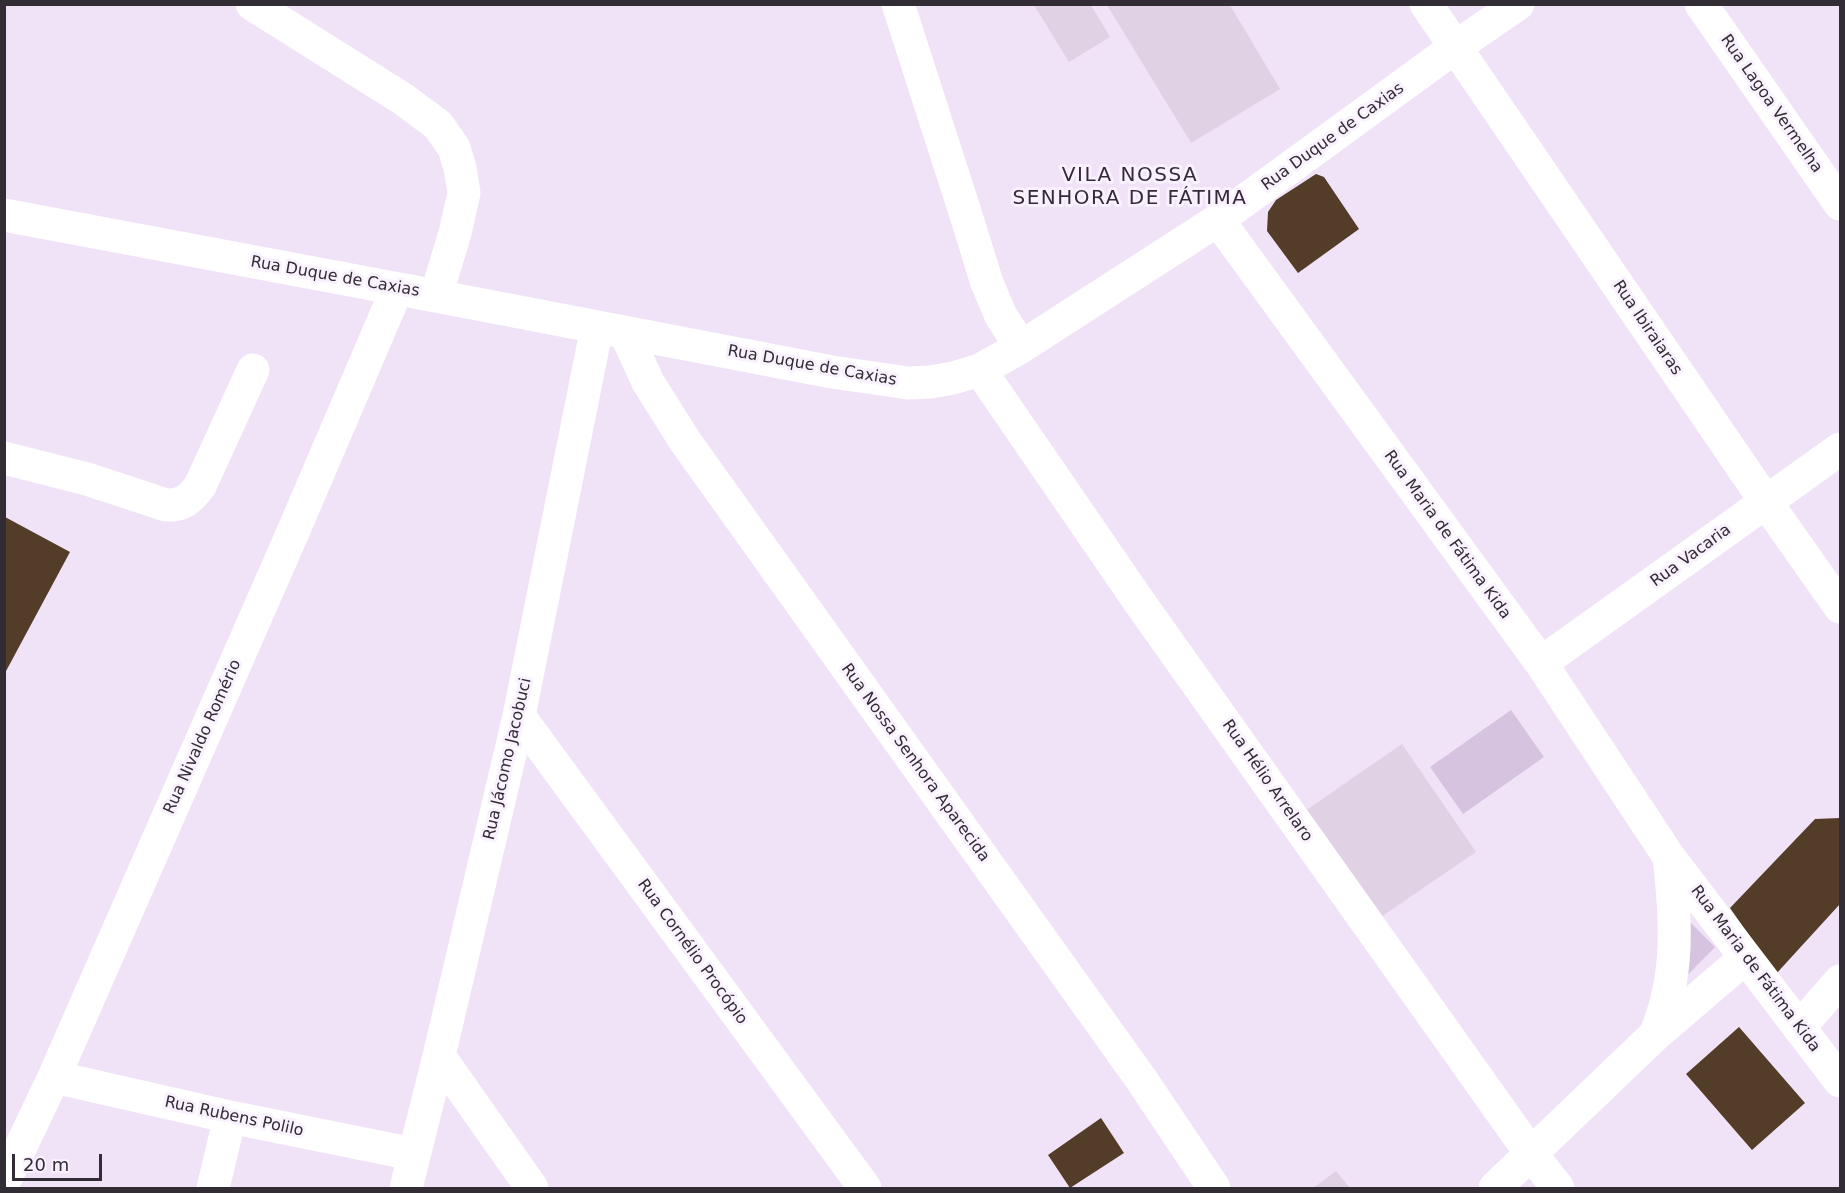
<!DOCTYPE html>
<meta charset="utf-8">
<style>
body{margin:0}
#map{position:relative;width:1845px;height:1193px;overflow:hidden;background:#f0e2f7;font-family:"DejaVu Sans",sans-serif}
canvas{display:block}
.frame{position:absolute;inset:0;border:6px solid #322c34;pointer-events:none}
.scale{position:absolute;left:12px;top:1154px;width:90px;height:27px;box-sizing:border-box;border:3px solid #322c34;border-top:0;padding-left:8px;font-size:18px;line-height:21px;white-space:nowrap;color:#322c34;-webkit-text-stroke:4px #faf1fe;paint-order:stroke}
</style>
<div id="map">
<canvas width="1845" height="1193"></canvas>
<div class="frame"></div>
<div class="scale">20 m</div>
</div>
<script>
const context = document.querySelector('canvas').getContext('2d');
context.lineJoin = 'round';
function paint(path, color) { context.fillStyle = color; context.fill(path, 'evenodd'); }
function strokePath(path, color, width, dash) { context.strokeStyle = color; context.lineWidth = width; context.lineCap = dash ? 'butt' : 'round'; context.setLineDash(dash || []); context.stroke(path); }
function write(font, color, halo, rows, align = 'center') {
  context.font = font + ' "DejaVu Sans",sans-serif'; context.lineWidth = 6; context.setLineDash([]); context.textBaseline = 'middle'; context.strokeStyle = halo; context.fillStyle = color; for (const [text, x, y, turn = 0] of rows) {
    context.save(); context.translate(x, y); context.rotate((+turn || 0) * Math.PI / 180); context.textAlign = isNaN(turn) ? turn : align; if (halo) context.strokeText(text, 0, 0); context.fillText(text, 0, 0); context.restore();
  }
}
paint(new Path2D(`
 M1034 5H1091L1110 37 1069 62Z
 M1107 5H1230L1280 89 1191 143Z
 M1402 744 1476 852 1378 919 1305 811Z
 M1336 1171 1350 1188H1313Z`), '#e0d1e4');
paint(new Path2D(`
 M1511 710 1544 757 1463 814 1430 767Z
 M1686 918 1715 947 1674 989Z`), '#d6c3e0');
paint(new Path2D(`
 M1316 174 1324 177 1359 229 1298 273 1267 231 1268 212 1276 200Z
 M5 517 70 552 5 673Z
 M1840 818V904L1776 974 1730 908 1815 819Z
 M1739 1027 1805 1103 1752 1150 1686 1074Z
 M1101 1118 1124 1153 1070 1188 1048 1155Z`), '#543d28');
strokePath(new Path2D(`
 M252 4 403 99 438 125 454 148 460 168 464 193 455 233 436 296
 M898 4 965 212 987 283 1001 316 1021 347
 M1426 4 1766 502 1840 607
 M1701 4 1840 204
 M4 215 436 296 832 372 908 383 930 382 953 378 980 370 1021 347 1218 220 1454 48 1518 4
 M1218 220 1541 663 1669 857 1840 1081
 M625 332 648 382 685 441 1141 1079 1214 1188
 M980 370 1140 603 1532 1155 1558 1188
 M4 458 87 479 166 505C183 506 190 499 200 486L253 370
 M1541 663 1840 449
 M519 716 865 1188
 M1799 1028 1840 981
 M1655 1035C1680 976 1676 919 1669 857
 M439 1056 532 1188
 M54 1077 230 1117 413 1154
 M4 1182 54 1077 293 532 397 289
 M213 1188 230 1117
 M406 1188 439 1056 519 716 597 327
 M1495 1188 1654 1036 1745 958`), '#fff', 33);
write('16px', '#322c34', '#faf1fe', [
 ["Rua Lagoa Vermelha",1771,104,55],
 ["Rua Duque de Caxias",1333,137,-36],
 ["Rua Duque de Caxias",335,277,10],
 ["Rua Ibiraiaras",1647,328,56],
 ["Rua Duque de Caxias",812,366,10],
 ["Rua Maria de Fátima Kida",1447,535,54],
 ["Rua Vacaria",1691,556,-36],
 ["Rua Nivaldo Romério",203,737,-66],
 ["Rua Jácomo Jacobuci",508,759,-77],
 ["Rua Nossa Senhora Aparecida",915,763,54],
 ["Rua Hélio Arrelaro",1267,781,55],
 ["Rua Cornélio Procópio",692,952,54],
 ["Rua Maria de Fátima Kida",1755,969,53],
 ["Rua Rubens Polilo",234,1117,12]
]);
context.letterSpacing = '1.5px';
write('20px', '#352a3a', '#faf1fe', [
 ["VILA NOSSA",1130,176],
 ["SENHORA DE FÁTIMA",1130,199]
]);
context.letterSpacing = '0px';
</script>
